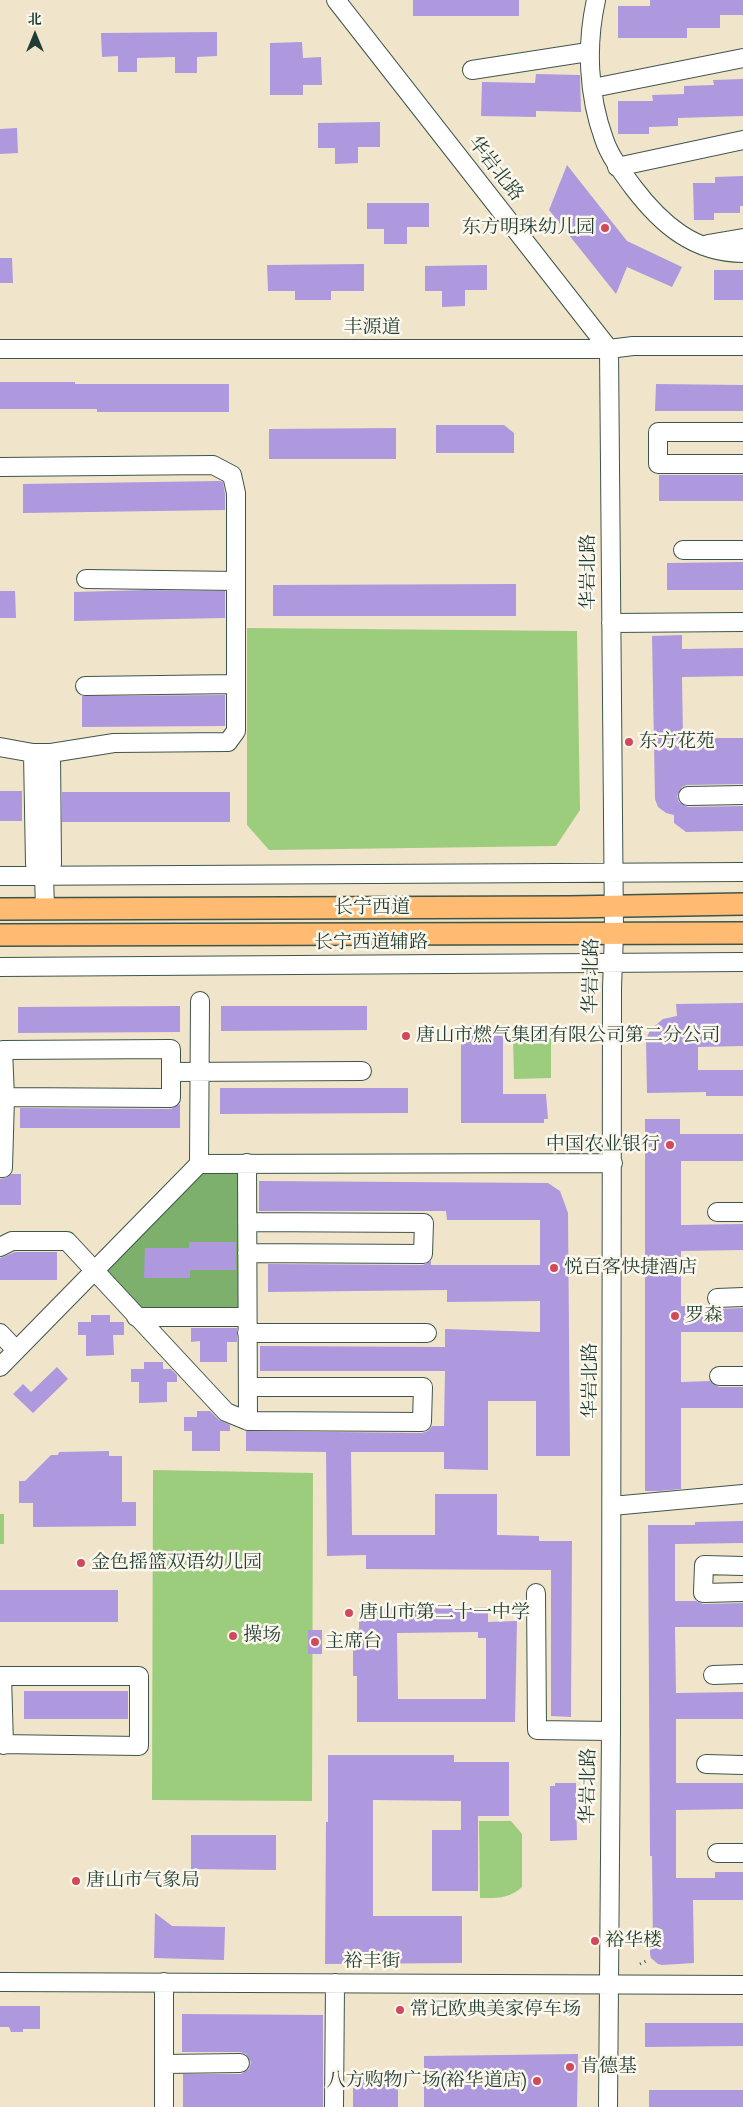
<!DOCTYPE html>
<meta charset="utf-8">
<style>
body{margin:0}
#map{position:relative;width:743px;height:2107px;overflow:hidden;background:#f0e5ca;font-family:"IM FELL Great Primer","Noto Serif SC",serif}
canvas{display:block}
.north{position:absolute;left:10px;top:10px;width:50px;height:50px;-webkit-text-stroke:4px #fbf7ec;paint-order:stroke;rotate:0deg;font-size:14px;font-weight:700;line-height:20px;text-align:center;color:#1f3d34}
.north::after{content:'';display:block;margin:auto;width:18px;height:22px;background:#1f3d34;clip-path:polygon(50% 0,100% 100%,50% 72%,0 100%)}
</style>
<div id="map">
<canvas width="743" height="2107"></canvas>
<div class="north">北</div>
</div>
<script>
const context = document.querySelector('canvas').getContext('2d');
context.lineJoin = 'round';
function paint(path, color) { context.fillStyle = color; context.fill(path, 'evenodd'); }
function strokePath(path, color, width, dash) { context.strokeStyle = color; context.lineWidth = width; context.lineCap = dash ? 'butt' : 'round'; context.setLineDash(dash || []); context.stroke(path); }
function write(font, color, halo, rows, align = 'center') {
  context.font = font + ' "IM FELL Great Primer","Noto Serif SC",serif'; context.lineWidth = 5; context.setLineDash([]); context.textBaseline = 'middle'; context.strokeStyle = halo; context.fillStyle = color; for (const [text, x, y, turn = 0] of rows) {
    context.save(); context.translate(x, y); context.rotate((+turn || 0) * Math.PI / 180); context.textAlign = isNaN(turn) ? turn : align; if (halo) context.strokeText(text, 0, 0); context.fillText(text, 0, 0); context.restore();
  }
}
paint(new Path2D(`
 M247 628 577 631 580 810 556 846 269 850 247 825Z
 M513 1037H551V1078L514 1079Z
 M153 1470 313 1473 312 1801 152 1800Z
 M0 1514H4V1544H0Z
 M479 1821H511L522 1834V1887C509 1899 497 1898 480 1898Z`), '#9ccd7c');
paint(new Path2D(`
 M239 1172V1311H140L100 1272 199 1173Z`), '#7db06c');
paint(new Path2D(`
 M413 0H519V16H413Z
 M650 0H743V15H720V28H687V38H618V6H650Z
 M217 32V56L197 57V73H175V57L137 58V72H118V56L102 57 101 33Z
 M302 42 303 58 321 57 322 85H303V95H270V43Z
 M536 74 580 75 581 112 536 111V117L481 116 482 82 535 83Z
 M743 79V116L678 118V126L649 127V134H618V101H653L652 95 684 94V86L714 85 713 80Z
 M380 122V147H358V163L335 164V148H318V123Z
 M17 128 18 153 0 154V129Z
 M567 165 627 241 682 267 672 287 627 267 616 294 549 210Z
 M743 176V206H740V213H714V220H694L693 183H715V177Z
 M367 203H429V227H407V244H384V229H367Z
 M0 258H12L13 283H0Z
 M364 264V291H331V300H295V291H268L267 265Z
 M487 265V290H465V306L442 307V291H425V266Z
 M714 270H743V300H714Z
 M0 382H75V384H229V412H97V409H0Z
 M656 384 743 385V411H655Z
 M436 425H504L514 433V453H436Z
 M396 428V459H269V429Z
 M659 475H743V501H659Z
 M220 481 223 482 225 494V510L23 513V484Z
 M743 562V590H667V563Z
 M516 584V616H273V585Z
 M146 590 225 591V618L74 621V592Z
 M0 591H15L16 618H0Z
 M682 635V649L743 648V676L682 677 683 738H743V784L687 785 682 787 677 796 679 802 688 807 743 806V831L686 832 674 823V815L666 813 658 807 655 799 652 636Z
 M225 695V726L82 727V696Z
 M0 791H22V821H0Z
 M62 792H230V822H62Z
 M743 1003V1046L698 1047V1070H743V1096H706V1092L647 1093 646 1040 650 1030 663 1019 677 1016 676 1004Z
 M180 1006V1032L18 1033V1007Z
 M221 1006H367V1030L221 1031Z
 M468 1025H492V1028H503V1094H546L548 1119H544V1123H461V1028H468Z
 M220 1088H408V1113L220 1114Z
 M180 1104V1128H20V1108L171 1109Z
 M645 1119H680V1134H743V1161H681V1225L743 1224V1250L681 1251V1306H710L717 1309 743 1308V1332H681V1382L710 1381 719 1387H743V1408H681V1489L659 1491H645Z
 M11 1174H21V1205H0V1179L8 1177Z
 M259 1181 548 1183 560 1191 568 1213 570 1456H536V1401H488V1470L444 1469V1452H351L352 1535H435V1494H497V1535L539 1536V1541H572L571 1717 551 1716V1570L366 1569V1555L327 1556 326 1452 246 1451V1431L422 1433 428 1431 432 1426H444L445 1371H260V1346L445 1347V1329L540 1332V1301L447 1302V1290L268 1292V1264L423 1265 431 1261V1265H540V1220H447L446 1211H259Z
 M189 1242H236V1270H190V1278H144L145 1248H189Z
 M15 1252H57V1280H0V1258Z
 M91 1315H110V1322H124V1335H113L114 1355 86 1356V1335H78V1322H91Z
 M191 1328H237V1342H227V1362H200V1341L191 1342Z
 M144 1362H163V1369H171L177 1375V1382H167V1402L139 1403V1382H131V1369H144Z
 M57 1367 68 1379 33 1413 13 1394 23 1384 31 1392Z
 M197 1411H210L219 1420 230 1425V1431H220V1451H192V1431H184V1417H197Z
 M109 1451V1456H122V1502H136V1526L33 1527V1503H19V1481H25L51 1455H58L59 1452Z
 M743 1521V1543L675 1544V1601H696L703 1604 743 1603V1627H675L676 1693 743 1692V1719H676V1783H743V1809L676 1810V1878H715V1872H743V1900H693L694 1963 662 1965 658 1964 651 1958 650 1954V1943H653L652 1856H650L648 1525H695V1522Z
 M0 1590H118V1622H0Z
 M488 1607V1622L517 1621 515 1722H357V1676H353V1631H359V1608ZM478 1632V1638H486V1699H398L397 1633Z
 M308 1630H322V1654H308Z
 M24 1691H128V1719H24Z
 M328 1755H454V1762H509V1816H478V1891H432V1830H461V1801L373 1800V1916H462V1963L325 1964 326 1822H328Z
 M555 1783H576L577 1840 550 1841V1786H555Z
 M191 1835H276V1870L191 1869Z
 M155 1913 172 1926 225 1927 224 1960 154 1958Z
 M0 2006H40V2029H23V2032H11L9 2027H0Z
 M182 2014 323 2015V2107H183V2074H241L249 2069 251 2062 246 2054 240 2052H182Z
 M645 2023H743V2046L645 2047Z
 M578 2054 577 2107H424V2056Z
 M353 2075H398V2107H353Z
 M649 2090H743V2107H649Z`), '#ae98de');
const minor = new Path2D(`
 M336 0 609 349 614 933 612 988 611 1731 608 2107
 M596 0C586 45 588 95 604 139 610 157 622 172 633 187 661 224 694 253 743 253
 M472 70 588 52
 M593 88 743 58
 M617 167 743 140
 M708 244 743 238
 M0 349H609L633 346H743
 M743 432H658V464H743
 M0 467 213 465 232 475 236 493V731L228 742 114 743 51 753H33L0 747
 M683 550H743
 M86 579 236 581
 M611 623 743 622
 M85 686 236 684
 M33 753 35 864 44 875
 M688 796 743 795
 M0 876 743 872
 M45 909 44 875 52 864 51 753
 M0 967 743 962
 M171 1072 362 1071
 M247 1163 248 1421
 M199 1164 613 1163
 M0 1168H3L5 1097 3 1050 171 1049V1098L5 1097
 M717 1212H743
 M247 1222 424 1223 423 1254 247 1253
 M0 1247 12 1241H67L226 1412 248 1421 422 1422 423 1387H248
 M717 1298 743 1297
 M136 1317H247
 M0 1333 16 1350
 M247 1333H427
 M0 1367 199 1164 200 1001
 M719 1376H743
 M612 1506 743 1494
 M743 1566 704 1565 703 1593 743 1592
 M536 1593 537 1730 611 1731
 M713 1675 743 1674
 M0 1676H139V1746L0 1744
 M2 1676 4 1745
 M706 1764 743 1765
 M717 1853H743
 M0 1982 743 1985
 M164 1982V2107
 M164 2064 240 2063
 M334 2107 335 1983`);
const major = new Path2D(`
 M0 909 569 907 743 904
 M0 935 743 933`);
strokePath(minor, '#3e564a', 20);
strokePath(major, '#3e564a', 24);
strokePath(new Path2D(`
 M640 1964 646 1961`), '#3e564a', 3, [1, 4]);
strokePath(minor, '#fff', 18);
strokePath(major, '#ffbb71', 21);
for (const [x, y, r, color] of [
 [605,228,5,"#d1495b"],
 [629,742,5,"#d1495b"],
 [406,1036,5,"#d1495b"],
 [670,1145,5,"#d1495b"],
 [554,1268,5,"#d1495b"],
 [675,1316,5,"#d1495b"],
 [81,1563,5,"#d1495b"],
 [349,1613,5,"#d1495b"],
 [233,1636,5,"#d1495b"],
 [315,1642,5,"#d1495b"],
 [76,1881,5,"#d1495b"],
 [595,1941,5,"#d1495b"],
 [400,2010,5,"#d1495b"],
 [570,2067,5,"#d1495b"],
 [537,2081,5,"#d1495b"]
]) { const dot = new Path2D(); dot.arc(x, y, r, 0, 2 * Math.PI); context.fillStyle = color; context.fill(dot); strokePath(dot, '#fbf7ec', 2); }
write('19px', '#1f3d34', '#fbf7ec', [
 ["华岩北路",495,169,52],
 ["丰源道",372,328],
 ["华岩北路",589,572,-90],
 ["长宁西道",372,908],
 ["长宁西道辅路",371,943],
 ["华岩北路",592,976,-89],
 ["华岩北路",591,1381,-90],
 ["华岩北路",589,1786,-89],
 ["裕丰街",372,1962]
]);
write('19px', '#1f3d34', '#fbf7ec', [
 ["东方明珠幼儿园",595,228,"right"],
 ["东方花苑",639,742],
 ["唐山市燃气集团有限公司第二分公司",416,1036],
 ["中国农业银行",660,1145,"right"],
 ["悦百客快捷酒店",564,1268],
 ["罗森",685,1316],
 ["金色摇篮双语幼儿园",91,1563],
 ["唐山市第二十一中学",359,1613],
 ["操场",243,1636],
 ["主席台",325,1642],
 ["唐山市气象局",86,1881],
 ["裕华楼",605,1941],
 ["常记欧典美家停车场",410,2010],
 ["肯德基",580,2067],
 ["八方购物广场(裕华道店)",527,2081,"right"]
], 'left');
</script>
